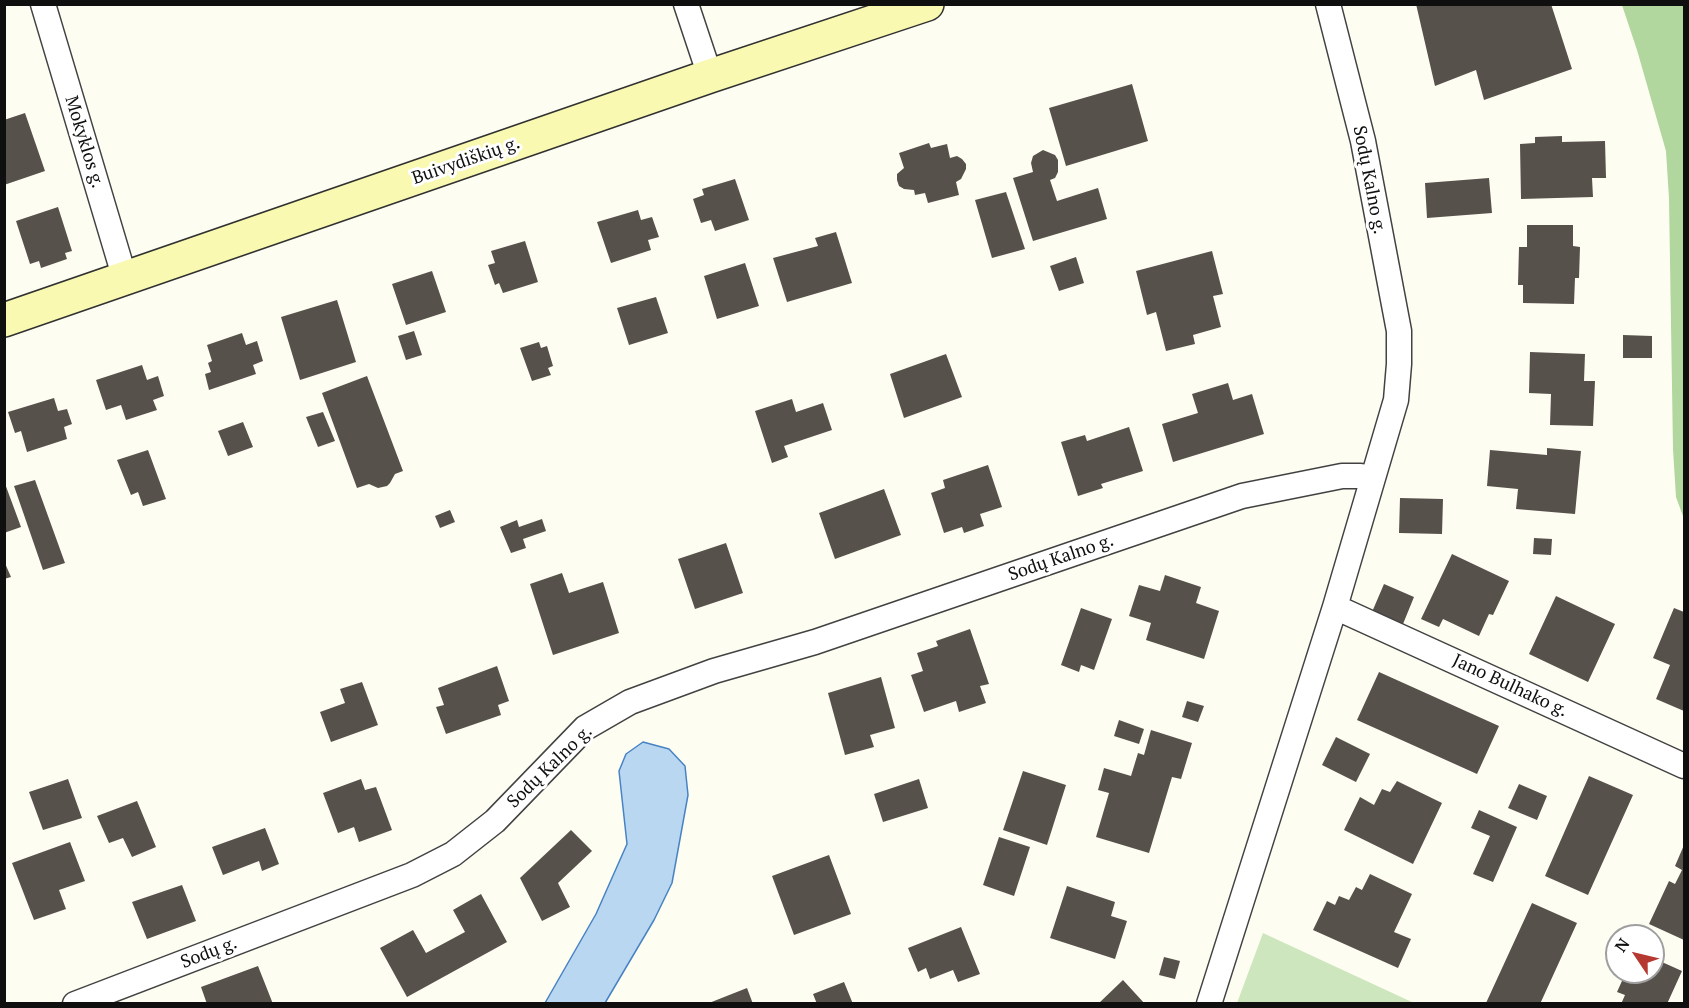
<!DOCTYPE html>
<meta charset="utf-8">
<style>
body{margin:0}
#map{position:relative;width:1689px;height:1008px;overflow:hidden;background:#fefdf2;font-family:"PT Serif",serif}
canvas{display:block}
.frame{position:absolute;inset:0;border:6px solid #0f0f0f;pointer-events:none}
.north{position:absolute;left:1605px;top:924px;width:60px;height:60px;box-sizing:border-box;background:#fff;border:2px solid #9f9f9f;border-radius:50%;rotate:305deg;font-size:16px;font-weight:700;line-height:24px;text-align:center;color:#0f0f0f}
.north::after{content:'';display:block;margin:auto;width:21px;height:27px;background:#b53931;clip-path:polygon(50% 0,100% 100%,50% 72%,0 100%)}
</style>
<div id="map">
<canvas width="1689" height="1008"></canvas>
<div class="frame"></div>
<div class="north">N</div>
</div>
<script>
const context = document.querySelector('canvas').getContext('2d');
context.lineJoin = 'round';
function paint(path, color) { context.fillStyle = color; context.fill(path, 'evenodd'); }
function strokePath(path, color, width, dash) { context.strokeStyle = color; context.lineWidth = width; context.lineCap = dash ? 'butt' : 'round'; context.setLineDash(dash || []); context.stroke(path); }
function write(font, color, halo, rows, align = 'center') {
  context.font = font + ' "PT Serif",serif'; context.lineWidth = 6; context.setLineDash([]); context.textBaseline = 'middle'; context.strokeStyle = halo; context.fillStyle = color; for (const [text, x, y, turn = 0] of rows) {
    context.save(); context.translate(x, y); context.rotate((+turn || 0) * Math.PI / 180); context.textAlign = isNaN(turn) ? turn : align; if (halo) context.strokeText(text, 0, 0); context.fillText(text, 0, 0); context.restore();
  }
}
paint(new Path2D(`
 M1263 933 1414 1003H1237Z`), '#cee6bd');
paint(new Path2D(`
 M1622 5H1684V519L1676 497 1673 449 1669 198 1666 151 1637 50Z`), '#b1d69e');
const water = new Path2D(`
 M643 742 669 749 685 766 688 795 672 883 654 920 605 1003H545L596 914 627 844 619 771 626 754Z`);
paint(water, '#bad7f2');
strokePath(water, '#4783c3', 1.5);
paint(new Path2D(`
 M1416 4H1551L1572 69 1484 100 1476 70 1435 86Z
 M1132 84 1148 141 1066 166 1049 108Z
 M25 113 45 171 4 185V120Z
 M1562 136V142L1605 141 1606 178H1592L1593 197 1521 199 1520 144 1535 143V137Z
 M929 143 931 148 947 144 950 158 957 156 962 159 966 164V169L961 179 956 182 959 195 928 203 925 193 915 195 914 190 904 189 899 186 897 180V174L904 168 899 153Z
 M1043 150 1055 155 1058 160V172L1055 178 1050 180 1057 201 1098 188 1107 219 1033 241 1013 178 1033 172 1031 163 1033 156Z
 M1489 178 1492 213 1427 218 1425 183Z
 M735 179 749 220 715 231 711 220 701 223 693 199 704 195 702 189Z
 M1006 192 1025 249 992 258 975 200Z
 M58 207 72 251 65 253 67 259 41 268 39 261 30 264 16 221Z
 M638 210 641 220 652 217 659 237 648 240 651 250 611 263 597 222Z
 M1527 225H1573V246L1580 247 1579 278H1575L1574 304 1523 303V285H1518L1519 247H1527Z
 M836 232 852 283 787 302 773 258 818 246 815 238Z
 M525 241 538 282 503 293 499 283 495 285 488 265 495 263 491 251Z
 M1212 251 1223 294 1213 296 1221 327 1193 335 1195 344 1166 351 1156 312 1147 315 1136 271Z
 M1076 257 1084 283 1059 291 1050 266Z
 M745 263 759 306 717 319 704 276Z
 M432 271 446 312 406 325 392 284Z
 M656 297 668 333 629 345 617 308Z
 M337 300 356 362 300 380 281 317Z
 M414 331 422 355 406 360 398 336Z
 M242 333 246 345 257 341 263 361 253 365 256 374 209 390 205 374 211 372 208 363 212 361 207 345Z
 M1623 335 1652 336V358H1623Z
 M539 342 541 348 547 346 553 366 548 368 551 375 532 381 520 348Z
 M1530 352 1585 354 1584 381H1595L1593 426 1550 425 1551 394 1529 393Z
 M946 354 962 397 904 418 890 374Z
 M142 365 147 380 158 376 164 396 153 400 157 410 126 420 121 405 106 410 96 380Z
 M367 376 403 471 395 474 390 483 387 486 378 488 369 484 357 488 322 393Z
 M1228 383 1233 400 1252 394 1264 434 1173 462 1162 424 1198 413 1192 394Z
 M54 398 58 411 67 409 72 424 64 427 67 439 27 452 21 431 15 433 8 412Z
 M792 399 796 412 823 403 832 430 784 446 788 457 772 463 755 411Z
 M323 412 335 441 318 447 306 417Z
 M243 422 253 447 228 456 218 431Z
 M1129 427 1143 471 1101 484 1103 488 1078 496 1061 442 1085 435 1087 441Z
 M1547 448 1581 451 1575 514 1516 509 1518 489 1487 486 1490 450 1547 455Z
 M148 450 166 499 143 506 138 492 131 495 117 460Z
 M988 465 1002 507 980 514 984 526 964 533 962 527 944 533 931 493 945 488 943 480Z
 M35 480 65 563 43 570 14 486Z
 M4 481 21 527 4 533Z
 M884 489 901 535 835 559 819 513Z
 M1400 498 1443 499 1442 534 1399 533Z
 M450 510 455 522 440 528 435 516Z
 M542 519 546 531 523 539 526 548 511 553 500 527 517 520 519 527Z
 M1534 538 1552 539 1551 555 1533 554Z
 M726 543 743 593 695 609 678 559Z
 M1452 554 1509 581 1493 615 1489 614 1479 636 1443 619 1439 627 1421 619Z
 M4 561 11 577 4 579Z
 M562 573 569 593 603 582 619 633 553 655 530 584Z
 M1165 575 1201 587 1196 603 1219 611 1204 659 1146 640 1151 623 1129 616 1139 585 1160 591Z
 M1384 584 1414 597 1403 624 1372 612Z
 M1556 596 1615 624 1588 682 1529 654Z
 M1081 608 1112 619 1094 670 1081 665 1079 672 1061 665Z
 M1674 608 1684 612V711L1656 699 1670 665 1653 658Z
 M970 629 989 684 980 686 986 703 959 712 956 701 924 712 911 675 923 671 917 653 938 646 936 641Z
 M497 666 509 701 498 705 501 715 446 734 436 707 444 705 438 688Z
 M1379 672 1499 726 1477 774 1357 720Z
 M881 677 895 728 870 735 874 747 845 755 828 693Z
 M362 682 378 725 331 742 320 712 345 703 340 689Z
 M1187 701 1204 706 1198 722 1182 717Z
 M1119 720 1144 729 1139 744 1114 736Z
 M1151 730 1192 743 1181 779 1172 777 1149 853 1096 837 1109 793 1098 790 1104 768 1131 776 1138 753 1144 755Z
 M1336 737 1370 754 1356 782 1322 765Z
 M1023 771 1066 785 1047 845 1003 830Z
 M1589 776 1633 795 1588 895 1545 876Z
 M68 779 82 818 43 830 29 792Z
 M361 779 365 790 376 787 392 830 359 842 354 827 338 833 323 793Z
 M919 779 928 808 883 822 874 794Z
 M1397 781 1442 803 1413 864 1344 830 1360 797 1374 805 1382 789 1390 792Z
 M1519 784 1547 796 1537 820 1508 808Z
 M137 801 156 847 132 857 123 838 109 843 97 816Z
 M1479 810 1517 827 1493 882 1473 874 1490 836 1471 828Z
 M265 828 279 864 262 871 259 861 223 875 212 847Z
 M571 830 592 851 558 883 570 907 542 921 520 878Z
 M999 837 1030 847 1014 896 983 885Z
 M70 842 85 881 59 890 66 909 34 920 12 863Z
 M1684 845V940L1649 924 1669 881 1675 884 1682 870 1675 866Z
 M829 855 851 914 794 935 772 876Z
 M1370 874 1412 894 1394 932 1411 939 1398 968 1313 930 1327 901 1335 905 1339 896 1349 900 1356 887 1362 890Z
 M182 885 196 921 147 939 132 902Z
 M1067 886 1115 902 1111 916 1127 921 1115 959 1050 938Z
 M481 894 507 942 407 997 380 948 413 930 426 953 465 932 453 910Z
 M1532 903 1577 923 1540 1004H1488L1486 1003Z
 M961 927 980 974 958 982 953 970 930 979 926 968 918 972 908 948Z
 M1164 957 1180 961 1175 979 1159 975Z
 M1653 958 1682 971 1667 1004H1621L1625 995 1617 992 1626 972H1653Z
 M258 966 273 1004H207L201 987Z
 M1123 980 1145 1004H1098Z
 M844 982 853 1004H817L813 994Z
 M747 988 753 1004H709V1003Z`), '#57514c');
const street = new Path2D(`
 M43 4 125 279
 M686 4 710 76
 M1335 607 1684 766
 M75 1004 412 875 453 854 495 821 585 728 630 702 714 671 815 642 1242 496 1342 476H1361L1372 479
 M1209 1004 1335 607 1396 400 1399 364V331L1363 141 1328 4`);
const secondary = new Path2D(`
 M4 320 710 76 927 4`);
strokePath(street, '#424242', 27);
strokePath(secondary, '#313131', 36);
strokePath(street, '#fff', 24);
strokePath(secondary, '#f9f9b2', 33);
write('18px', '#0f0f0f', '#fff', [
 ["Mokyklos g.",84,142,73],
 ["Buivydiškių g.",466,161,-19],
 ["Sodų Kalno g.",1369,180,79],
 ["Sodų Kalno g.",1061,558,-19],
 ["Jano Bulhako g.",1510,686,25],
 ["Sodų Kalno g.",550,767,-44],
 ["Sodų g.",209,953,-21]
]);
</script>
